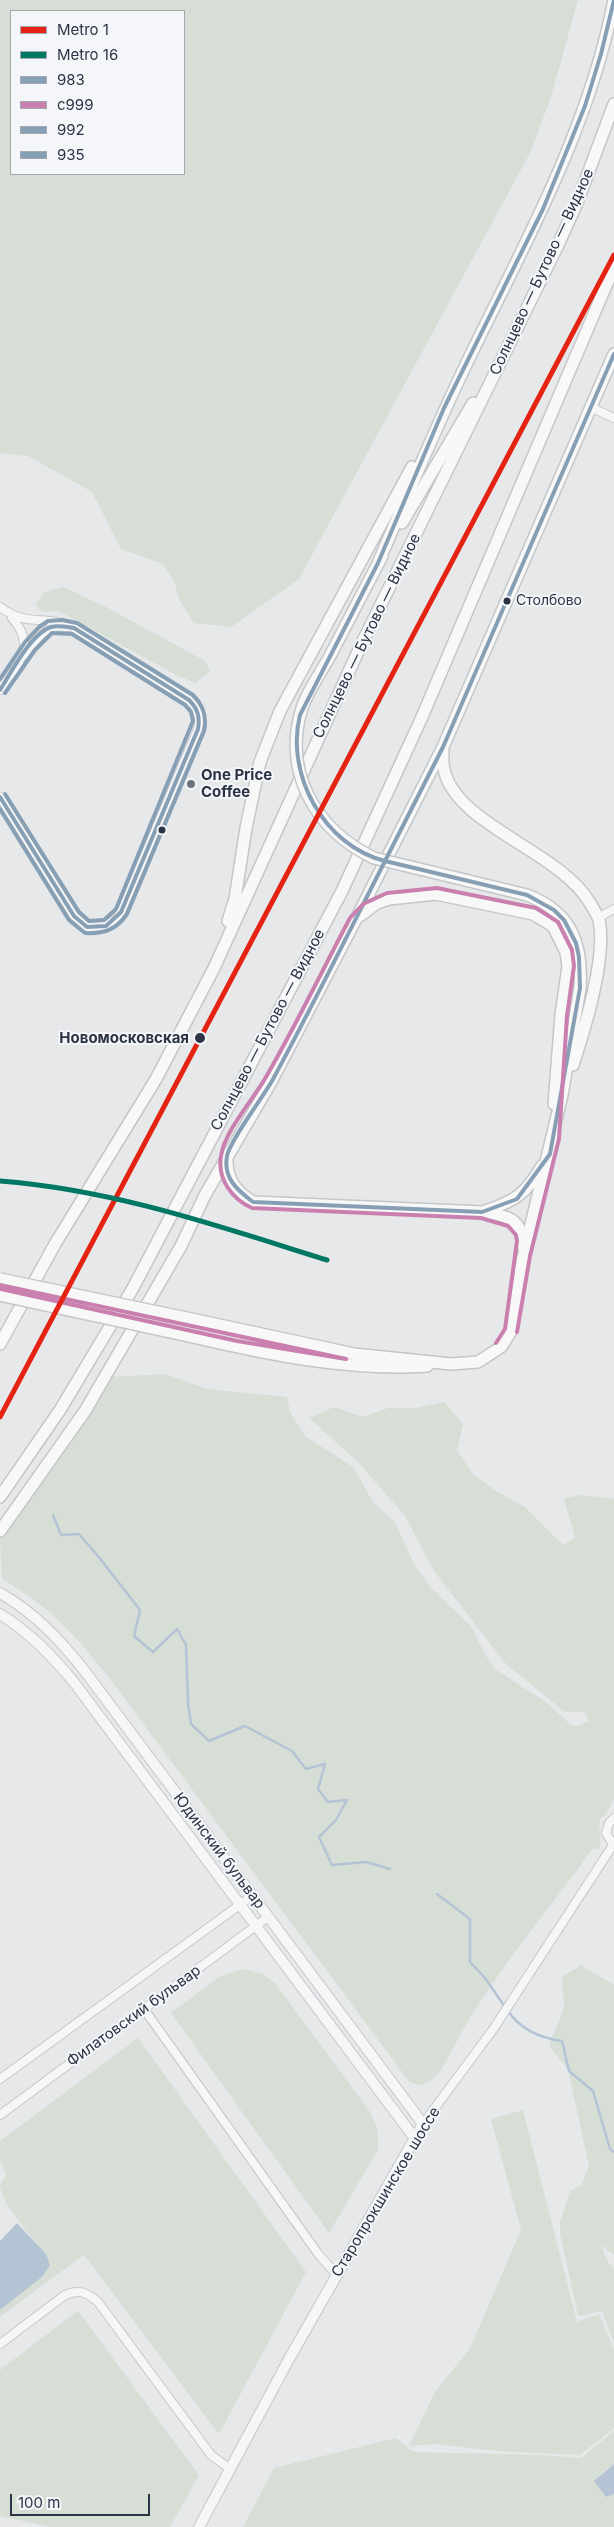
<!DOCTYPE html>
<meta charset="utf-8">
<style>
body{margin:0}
#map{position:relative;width:614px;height:2527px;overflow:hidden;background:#e6e8ea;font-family:Inter,sans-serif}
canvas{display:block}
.legend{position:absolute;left:10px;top:10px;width:175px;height:165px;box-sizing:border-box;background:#f4f6f9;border:1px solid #a4a8b1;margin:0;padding:6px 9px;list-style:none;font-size:15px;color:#2b3445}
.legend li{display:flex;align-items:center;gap:10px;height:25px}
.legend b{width:25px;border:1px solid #a4a8b1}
.scale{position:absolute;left:10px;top:2494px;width:140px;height:22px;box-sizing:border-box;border:2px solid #2b3445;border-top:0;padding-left:6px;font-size:15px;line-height:18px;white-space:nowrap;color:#2b3445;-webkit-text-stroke:4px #f4f6f9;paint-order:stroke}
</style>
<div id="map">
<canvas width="614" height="2527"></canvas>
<ul class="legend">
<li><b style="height:6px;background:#e42313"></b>Metro 1</li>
<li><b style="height:6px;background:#007763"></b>Metro 16</li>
<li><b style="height:6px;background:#869fb5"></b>983</li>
<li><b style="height:6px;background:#ca80af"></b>с999</li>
<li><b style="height:6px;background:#869fb5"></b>992</li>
<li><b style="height:6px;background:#869fb5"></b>935</li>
</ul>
<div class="scale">100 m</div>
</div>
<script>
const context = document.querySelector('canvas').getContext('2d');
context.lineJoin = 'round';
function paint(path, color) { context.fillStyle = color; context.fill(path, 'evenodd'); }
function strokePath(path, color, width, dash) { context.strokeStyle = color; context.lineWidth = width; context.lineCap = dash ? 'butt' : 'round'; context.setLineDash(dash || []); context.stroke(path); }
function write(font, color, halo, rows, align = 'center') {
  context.font = font + ' Inter,sans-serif'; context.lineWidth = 4; context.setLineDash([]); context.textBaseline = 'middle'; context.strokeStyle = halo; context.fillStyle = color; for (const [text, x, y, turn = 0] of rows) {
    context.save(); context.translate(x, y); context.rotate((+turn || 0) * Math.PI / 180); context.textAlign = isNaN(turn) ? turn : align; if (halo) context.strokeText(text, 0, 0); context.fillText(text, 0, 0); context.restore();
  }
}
paint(new Path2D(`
 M0 0H578L551 97 530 153 299 579 231 627 194 623 179 600 175 583 163 564 121 549 92 492 28 456 0 453ZM11 11H184V174H11Z
 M63 587 108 608 205 661 210 671 196 683 178 676 59 611 42 612 36 605 44 592Z
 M165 1374 207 1389 287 1397 290 1412 305 1436 353 1467 373 1502 395 1522 414 1564 431 1588 471 1626 486 1656 495 1669 547 1703 571 1725 578 1726 589 1721 584 1712H565L506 1664 434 1571 405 1516 358 1462 309 1418 334 1407 362 1417 388 1408H416L444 1402 463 1424 457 1451 474 1475 499 1493 525 1507 563 1545 575 1538 564 1498 582 1495 614 1499V1799L606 1814 600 1818C597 1829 604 1839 598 1850L593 1848C555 1902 511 1953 475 2010 463 2028 454 2048 443 2067 435 2079 422 2092 408 2080L110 1679C74 1634 53 1609 2 1579L0 1536 74 1435 112 1377Z
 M581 1965 614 1985V2255L601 2245 609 2264 614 2269V2343L602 2311 578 2316 560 2234V2222L570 2191 581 2185 589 2166 568 2070 549 2045 564 2008 562 1977Z
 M243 1969 263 1974 275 1983 370 2112 378 2131V2150L329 2233 171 2013 221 1976Z
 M138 2038 306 2272 219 2434 84 2255 0 2317V2310L46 2254C35 2240 0 2204 0 2184 2 2180 5 2179 6 2174L0 2161V2141Z
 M523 2110 577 2322 599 2314 614 2350V2428L580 2455 497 2451 436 2444 409 2446 435 2392 470 2348 521 2230 491 2119Z
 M78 2311 199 2475 170 2527H51L0 2516V2370Z
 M614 2431V2464L602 2473 606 2497 614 2494V2527H243L274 2468 396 2438 413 2452 543 2455 581 2458Z`), '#d6ded6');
paint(new Path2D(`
 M17 2223 46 2254 50 2265 43 2276 0 2310V2241Z
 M614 2464V2494L606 2497 594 2481Z`), '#b4c4d5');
strokePath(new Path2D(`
 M53 1515 61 1535 79 1534 98 1556 140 1610 134 1636 153 1652 177 1629 186 1645 188 1703 191 1724 209 1741 245 1726 292 1751 306 1769 325 1764 318 1789 328 1802 347 1800 336 1820 319 1837 332 1865 366 1862 390 1869
 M437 1894 470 1919V1962L485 1978 505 2007
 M508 2011C521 2030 540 2038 562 2041L569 2071 593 2091 610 2149 614 2152`), '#b4c4d5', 2.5);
const minor = new Path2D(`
 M590 407 614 418
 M0 607C30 629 44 613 74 628L189 700C198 708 201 717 198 729L121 912 116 919 106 926 87 927 74 916 0 797
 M24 655C36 640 46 623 67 627
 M0 690C18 665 37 645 12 618
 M598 918 614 909
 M614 1818 609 1823 606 1833 614 1846
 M144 2009 319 2255 336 2274
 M0 2079 252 1896
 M0 2115 268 1917
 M423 2124 494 2028 613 1845
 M0 2344 65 2295C78 2289 87 2292 98 2302L211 2455 230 2469`);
const tertiary = new Path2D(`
 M0 1593C35 1613 59 1639 84 1670L423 2124 289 2359 199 2527
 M0 1614C29 1632 51 1655 73 1681L416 2140`);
const secondary = new Path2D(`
 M402 523 473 403
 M379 561C410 489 440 417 475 346 530 234 590 124 614 0
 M331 654 382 556
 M443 750C443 756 442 763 444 769 455 825 560 851 590 903 593 908 597 914 599 920 607 957 585 1028 573 1065
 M360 916 377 903 389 899 436 894 533 914 553 926 566 952 568 966 561 1015 554 1104
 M228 921 235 899 246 828 260 762 280 711 412 467
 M227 1157C226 1179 235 1191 253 1202L482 1212C506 1216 522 1217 523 1246
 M485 1211C515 1201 526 1194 542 1166
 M196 1320 354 1354 451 1364 478 1362 501 1347 511 1331 522 1262 562 1095 580 988
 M193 1337C270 1355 348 1371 427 1366
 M0 1344 55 1244 156 1079 214 968 361 645 558 245 577 203 614 104
 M0 1497 60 1410 133 1288 342 891 422 717 614 267
 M0 1531 85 1411 181 1246 205 1195 271 1082 355 921 443 747 614 354`);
strokePath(minor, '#c4c6c8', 10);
strokePath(tertiary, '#c4c6c8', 12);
strokePath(secondary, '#c4c6c8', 14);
strokePath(minor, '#f5f6f7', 8);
strokePath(tertiary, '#f5f6f7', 10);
strokePath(secondary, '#f8f8f8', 11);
const secondaryBridge = new Path2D(`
 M331 654C322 671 308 690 302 708 282 773 316 830 374 858L527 895C571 912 583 943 580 988
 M0 1279 196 1320
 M0 1295 193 1337`);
strokePath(secondaryBridge, '#c4c6c8', 14, []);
strokePath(secondaryBridge, '#f8f8f8', 11);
strokePath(new Path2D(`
 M0 690C11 673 31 633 51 627 58 625 67 627 74 628L189 700C198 709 200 717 198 729L121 912 106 926 87 927 74 916 0 797
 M385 861 527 895 554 910 564 920 576 943 579 957 580 988 550 1154 517 1199 482 1212 253 1202C237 1190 223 1178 227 1156 229 1142 263 1097 272 1081 311 1009 348 934 385 861Z
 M385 861C324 846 285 774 300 715L378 563 444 408 543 209 585 106 601 54 614 0
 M385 861 443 747 614 354`), '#869fb5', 4);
strokePath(new Path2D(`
 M0 1285 346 1359 237 1341 1 1289
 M496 1343 505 1329 517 1241 516 1235 508 1226 481 1218 252 1208C232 1199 217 1179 221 1156 225 1130 253 1100 266 1077 296 1025 322 971 350 918L363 904 387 893 437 888 536 908 558 922 572 950 574 966 567 1016 559 1139 530 1256 517 1332`), '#ca80af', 4);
strokePath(new Path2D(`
 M5 693 35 650 52 633 72 634 185 705 191 712 193 721 116 909 104 920 89 921 79 912 5 794`), '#869fb5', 4);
strokePath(new Path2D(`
 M0 679 25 642 39 627 48 621 62 620 77 623 193 695C204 706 207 717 204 731L127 914C116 930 104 934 85 933L69 920 0 809`), '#869fb5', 4);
strokePath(new Path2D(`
 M0 1417 614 255`), '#e42313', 5);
strokePath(new Path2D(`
 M0 1181C115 1190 218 1226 327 1260`), '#007763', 5);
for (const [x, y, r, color] of [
 [507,601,4.5,"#2b3445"],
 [191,784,5,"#6c737f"],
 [162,830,4.5,"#2b3445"],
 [200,1038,6,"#2b3445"]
]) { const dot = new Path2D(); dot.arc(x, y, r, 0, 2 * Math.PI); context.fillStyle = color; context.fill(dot); strokePath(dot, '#f4f6f9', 2); }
write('14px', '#2b3445', '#f4f6f9', [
 ["Столбово",516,601]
], 'left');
write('15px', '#2b3445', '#f4f6f9', [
 ["Солнцево — Бутово — Видное",542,272,-65],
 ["Солнцево — Бутово — Видное",367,636,-64],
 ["Солнцево — Бутово — Видное",268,1030,-62],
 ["Юдинский бульвар",219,1851,53],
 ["Филатовский бульвар",134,2016,-36],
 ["Старопрокшинское шоссе",386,2192,-59]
]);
write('bold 15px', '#2b3445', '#f4f6f9', [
 ["One Price",201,775],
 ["Coffee",201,792]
], 'left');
write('bold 15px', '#2b3445', '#f4f6f9', [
 ["Новомосковская",189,1038]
], 'right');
</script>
